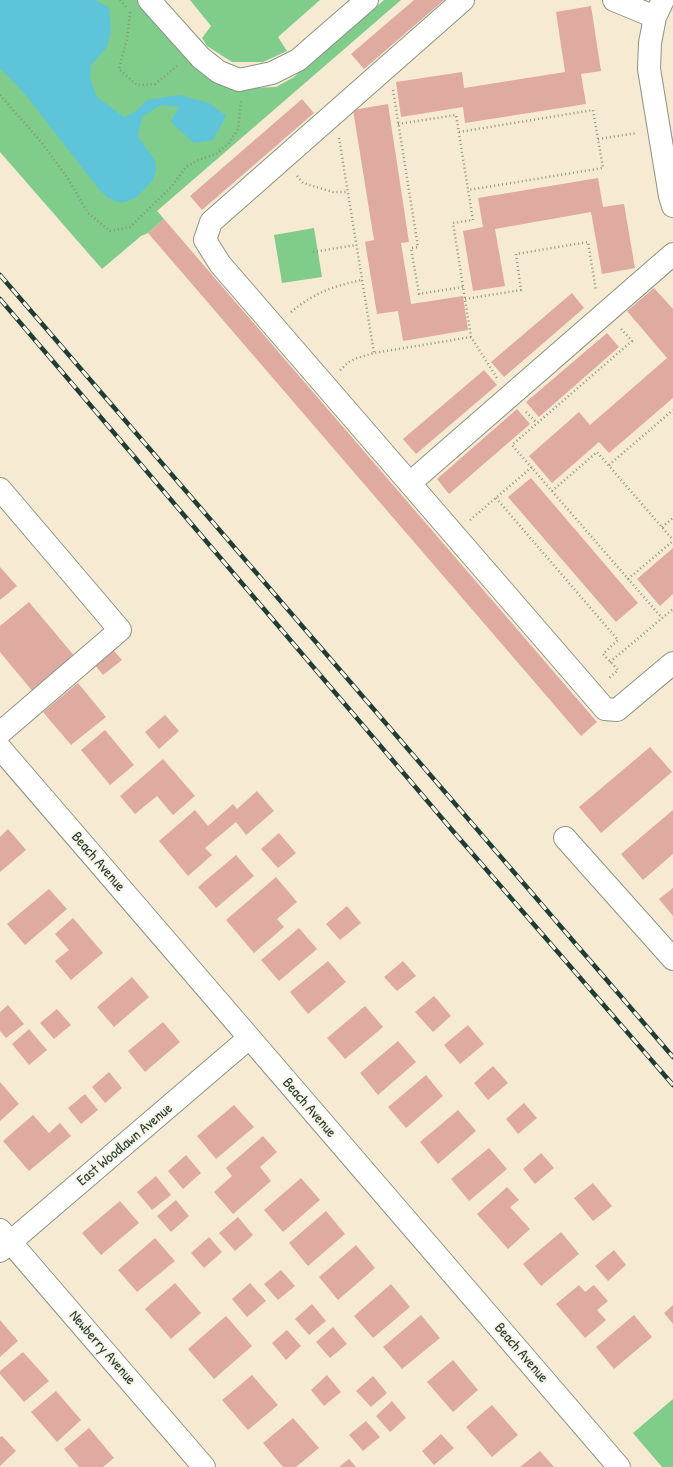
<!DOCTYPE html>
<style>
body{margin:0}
canvas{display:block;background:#f6ebd2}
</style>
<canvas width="673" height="1467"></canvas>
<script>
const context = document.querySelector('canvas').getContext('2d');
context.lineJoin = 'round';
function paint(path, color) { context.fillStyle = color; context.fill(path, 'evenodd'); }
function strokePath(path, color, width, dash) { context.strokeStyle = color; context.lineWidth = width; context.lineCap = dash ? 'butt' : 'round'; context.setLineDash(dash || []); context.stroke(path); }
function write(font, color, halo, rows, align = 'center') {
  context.font = font + ' "Patrick Hand",sans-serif'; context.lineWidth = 4; context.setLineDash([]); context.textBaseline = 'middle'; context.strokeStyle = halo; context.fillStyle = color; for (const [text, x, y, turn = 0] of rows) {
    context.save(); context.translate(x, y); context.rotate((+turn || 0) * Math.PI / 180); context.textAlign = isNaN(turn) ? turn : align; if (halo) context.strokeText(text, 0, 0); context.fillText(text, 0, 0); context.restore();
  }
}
paint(new Path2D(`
 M0 0H138L190 60 250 88 276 87 294 77 384 0H401L157 211 164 219 148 233 141 236 102 269 0 152Z
 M190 0H320L278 37 287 51 263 62H232L207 46 202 38 211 26Z
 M314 228 322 277 282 283 274 235Z
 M673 1399V1467H662L633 1433Z`), '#80cc8a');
paint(new Path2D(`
 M0 0H96L109 8 111 30 107 47 91 65 90 79 97 97 124 117 135 112 147 100 179 95 209 103 226 116 213 140 194 143 171 122 179 107 161 105 142 117 138 137 155 160 156 170 153 180 136 198 121 203 108 198 98 188 25 94 0 68Z`), '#5dc4da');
paint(new Path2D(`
 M414 0H444L364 69 351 54Z
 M591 6 601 71 581 74 586 104 465 123 463 107 401 117 396 82 462 72 464 88 565 72 556 12Z
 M302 99 314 113 202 210 190 196Z
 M388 104 409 242 401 243 411 304 463 296 468 330 403 341 398 311 377 314 365 242 374 240 353 110Z
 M598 178 603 207 624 204 635 268 602 274 591 212 495 229 505 286 473 291 463 231 483 227 478 198Z
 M164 219 597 722 581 736 148 233Z
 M654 288 673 309V398L609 453 599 442 552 483 529 456 579 412 590 425 667 358 627 311Z
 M572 293 584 308 504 377 491 362Z
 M607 333 619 347 539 417 526 402Z
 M484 370 497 385 416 454 403 439Z
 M517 409 530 424 449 494 437 479Z
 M531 478 638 603 616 622 508 497Z
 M673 548V594L660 606 637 579Z
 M0 567 17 586 0 600Z
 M29 602 76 658 34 693 0 652V626Z
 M109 645 122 660 103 675 91 660Z
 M78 683 106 717 71 745 43 712Z
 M165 715 179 731 159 749 145 732Z
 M105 730 134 765 110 785 81 750Z
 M650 747 672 772 601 833 579 807Z
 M163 759 195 796 173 815 157 796 135 814 120 796Z
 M257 791 274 811 246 835 236 822 205 848 212 855 188 876 159 841 195 810 208 826 233 804 237 809Z
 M673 810V854L643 880 621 854Z
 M8 829 26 850 0 872V837Z
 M279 833 296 853 278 868 261 849Z
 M236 855 254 876 216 908 198 887Z
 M276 877 297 902 277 919 284 927 254 953 226 920Z
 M673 888V916L659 899Z
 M49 889 67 909 25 945 7 924Z
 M347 906 361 923 340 940 326 924Z
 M73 918 103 953 71 980 55 961 69 950 55 934Z
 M299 928 317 949 279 981 261 960Z
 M328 961 346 982 308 1014 290 992Z
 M403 961 416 976 397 991 384 977Z
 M132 977 149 997 114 1027 97 1007Z
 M434 996 451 1016 433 1032 415 1012Z
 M8 1005 24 1024 6 1038 0 1031V1012Z
 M365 1006 383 1027 345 1059 327 1038Z
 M57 1009 71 1025 54 1039 40 1023Z
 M163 1022 180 1042 145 1072 128 1051Z
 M468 1025 484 1044 460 1064 444 1045Z
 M29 1029 47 1050 29 1065 12 1044Z
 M398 1041 416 1062 378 1095 360 1073Z
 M493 1066 508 1083 488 1100 474 1083Z
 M109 1072 122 1088 105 1103 92 1087Z
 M426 1075 443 1096 406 1128 388 1107Z
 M0 1082 19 1104 0 1121Z
 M85 1094 98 1110 81 1124 68 1108Z
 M524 1103 537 1118 518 1134 506 1119Z
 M234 1105 254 1127 216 1159 197 1136Z
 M458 1110 476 1131 438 1164 420 1142Z
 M33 1115 49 1133 60 1123 71 1136 29 1171 3 1141Z
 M263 1136 277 1152 260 1167 271 1181 233 1214 214 1192 232 1176 226 1168Z
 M489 1148 507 1169 469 1201 451 1179Z
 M541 1153 554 1168 535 1184 523 1169Z
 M186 1155 201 1173 183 1189 168 1171Z
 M156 1176 171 1195 152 1210 137 1192Z
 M301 1178 320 1200 283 1232 264 1210Z
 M593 1183 612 1206 593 1221 574 1198Z
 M507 1187 519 1200 510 1207 530 1229 508 1249 477 1214Z
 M176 1200 189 1216 171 1232 157 1216Z
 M120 1201 139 1223 101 1255 82 1233Z
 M326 1211 345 1234 308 1266 289 1243Z
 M238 1217 253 1235 235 1251 219 1233Z
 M561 1232 579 1254 541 1286 523 1264Z
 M209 1237 222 1252 204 1268 191 1253Z
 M155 1238 175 1261 137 1292 118 1270Z
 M356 1245 375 1268 338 1300 319 1277Z
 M614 1250 626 1265 608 1281 595 1266Z
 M281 1270 295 1286 278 1300 264 1284Z
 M175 1283 201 1313 171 1339 145 1309Z
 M250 1283 266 1301 247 1317 232 1299Z
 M391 1284 410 1307 373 1338 354 1316Z
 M579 1285 585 1292 594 1285 608 1301 597 1310 606 1320 585 1338 556 1304Z
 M312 1304 326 1321 309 1335 295 1319Z
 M673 1305V1324L664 1313Z
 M421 1315 440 1338 402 1369 383 1347Z
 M634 1315 652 1337 614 1369 596 1347Z
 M226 1316 252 1346 214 1379 188 1349Z
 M0 1320 18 1341 0 1357Z
 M333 1327 347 1344 330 1358 316 1342Z
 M287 1330 301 1346 286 1360 272 1343Z
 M23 1352 49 1381 24 1402 0 1374V1371Z
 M453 1360 478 1390 453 1412 427 1382Z
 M252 1375 278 1405 248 1430 222 1400Z
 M327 1375 341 1392 324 1406 311 1390Z
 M373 1376 387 1393 371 1407 356 1391Z
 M56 1391 81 1420 57 1442 31 1412Z
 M392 1401 406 1418 390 1432 376 1416Z
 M492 1405 518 1435 492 1457 466 1427Z
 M293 1418 319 1448 296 1467H283L263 1443Z
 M366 1421 380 1437 363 1451 349 1435Z
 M89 1428 114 1458 103 1467H79L64 1449Z
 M441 1434 454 1448 434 1465 422 1451Z
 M2 1436 16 1451 0 1466V1437Z
 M540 1451 554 1467H520Z
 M349 1459 356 1467H339Z`), '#dfaaa0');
const minor = new Path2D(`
 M149 0 201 58 219 72 239 80 272 73 298 60 367 0
 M463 0 211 222 205 240 220 264 605 709 617 710 673 663
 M614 0 655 17
 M663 0 655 17 650 43 649 69 670 196 673 206
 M410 483 673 254
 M0 489 120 630 0 733
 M0 748 619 1467
 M565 838 673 959
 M0 1230 204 1467
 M0 1251 249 1038`);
strokePath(minor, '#8a9483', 24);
strokePath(new Path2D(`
 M120 0 128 9
 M130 12 127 39 119 69 137 85 155 84 177 66
 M393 90 418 247 411 248 419 294 463 287
 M0 95 42 143 67 177 88 213 110 231 130 227 172 186 186 167 196 161 216 154 229 143 238 129 241 101
 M398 124 456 115 473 220 453 223 471 337 497 378
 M459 132 593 110 603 168 468 190
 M339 138 374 353
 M598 139 637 133
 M297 176 303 183 333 192H348
 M313 252 356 245
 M465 299 521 290 516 254 588 242 596 291
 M291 312C314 293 333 286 362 280
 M621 329 632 341 512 445 662 618
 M340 370 349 362 357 358 374 353 471 337
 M526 412 537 423
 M609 465 673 410
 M552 491 597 452 673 540
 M496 498 618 640 603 654 618 670 608 679
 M470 520 532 467
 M662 527 673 518
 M628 579 673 541
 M610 662 673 609`), '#8a9483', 2.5, [1, 3]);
strokePath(minor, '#fff', 22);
const rail = new Path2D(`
 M0 275 673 1057
 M0 299 452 830 673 1085`);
strokePath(rail, '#1f3d34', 4.5);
strokePath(rail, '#fcf5e5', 3, [9]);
write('15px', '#1f3d34', '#fcf5e5', [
 ["Beach Avenue",98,862,49],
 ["Beach Avenue",309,1108,49],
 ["East Woodlawn Avenue",125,1145,-40],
 ["Newberry Avenue",102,1348,49],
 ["Beach Avenue",521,1353,49]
]);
</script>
